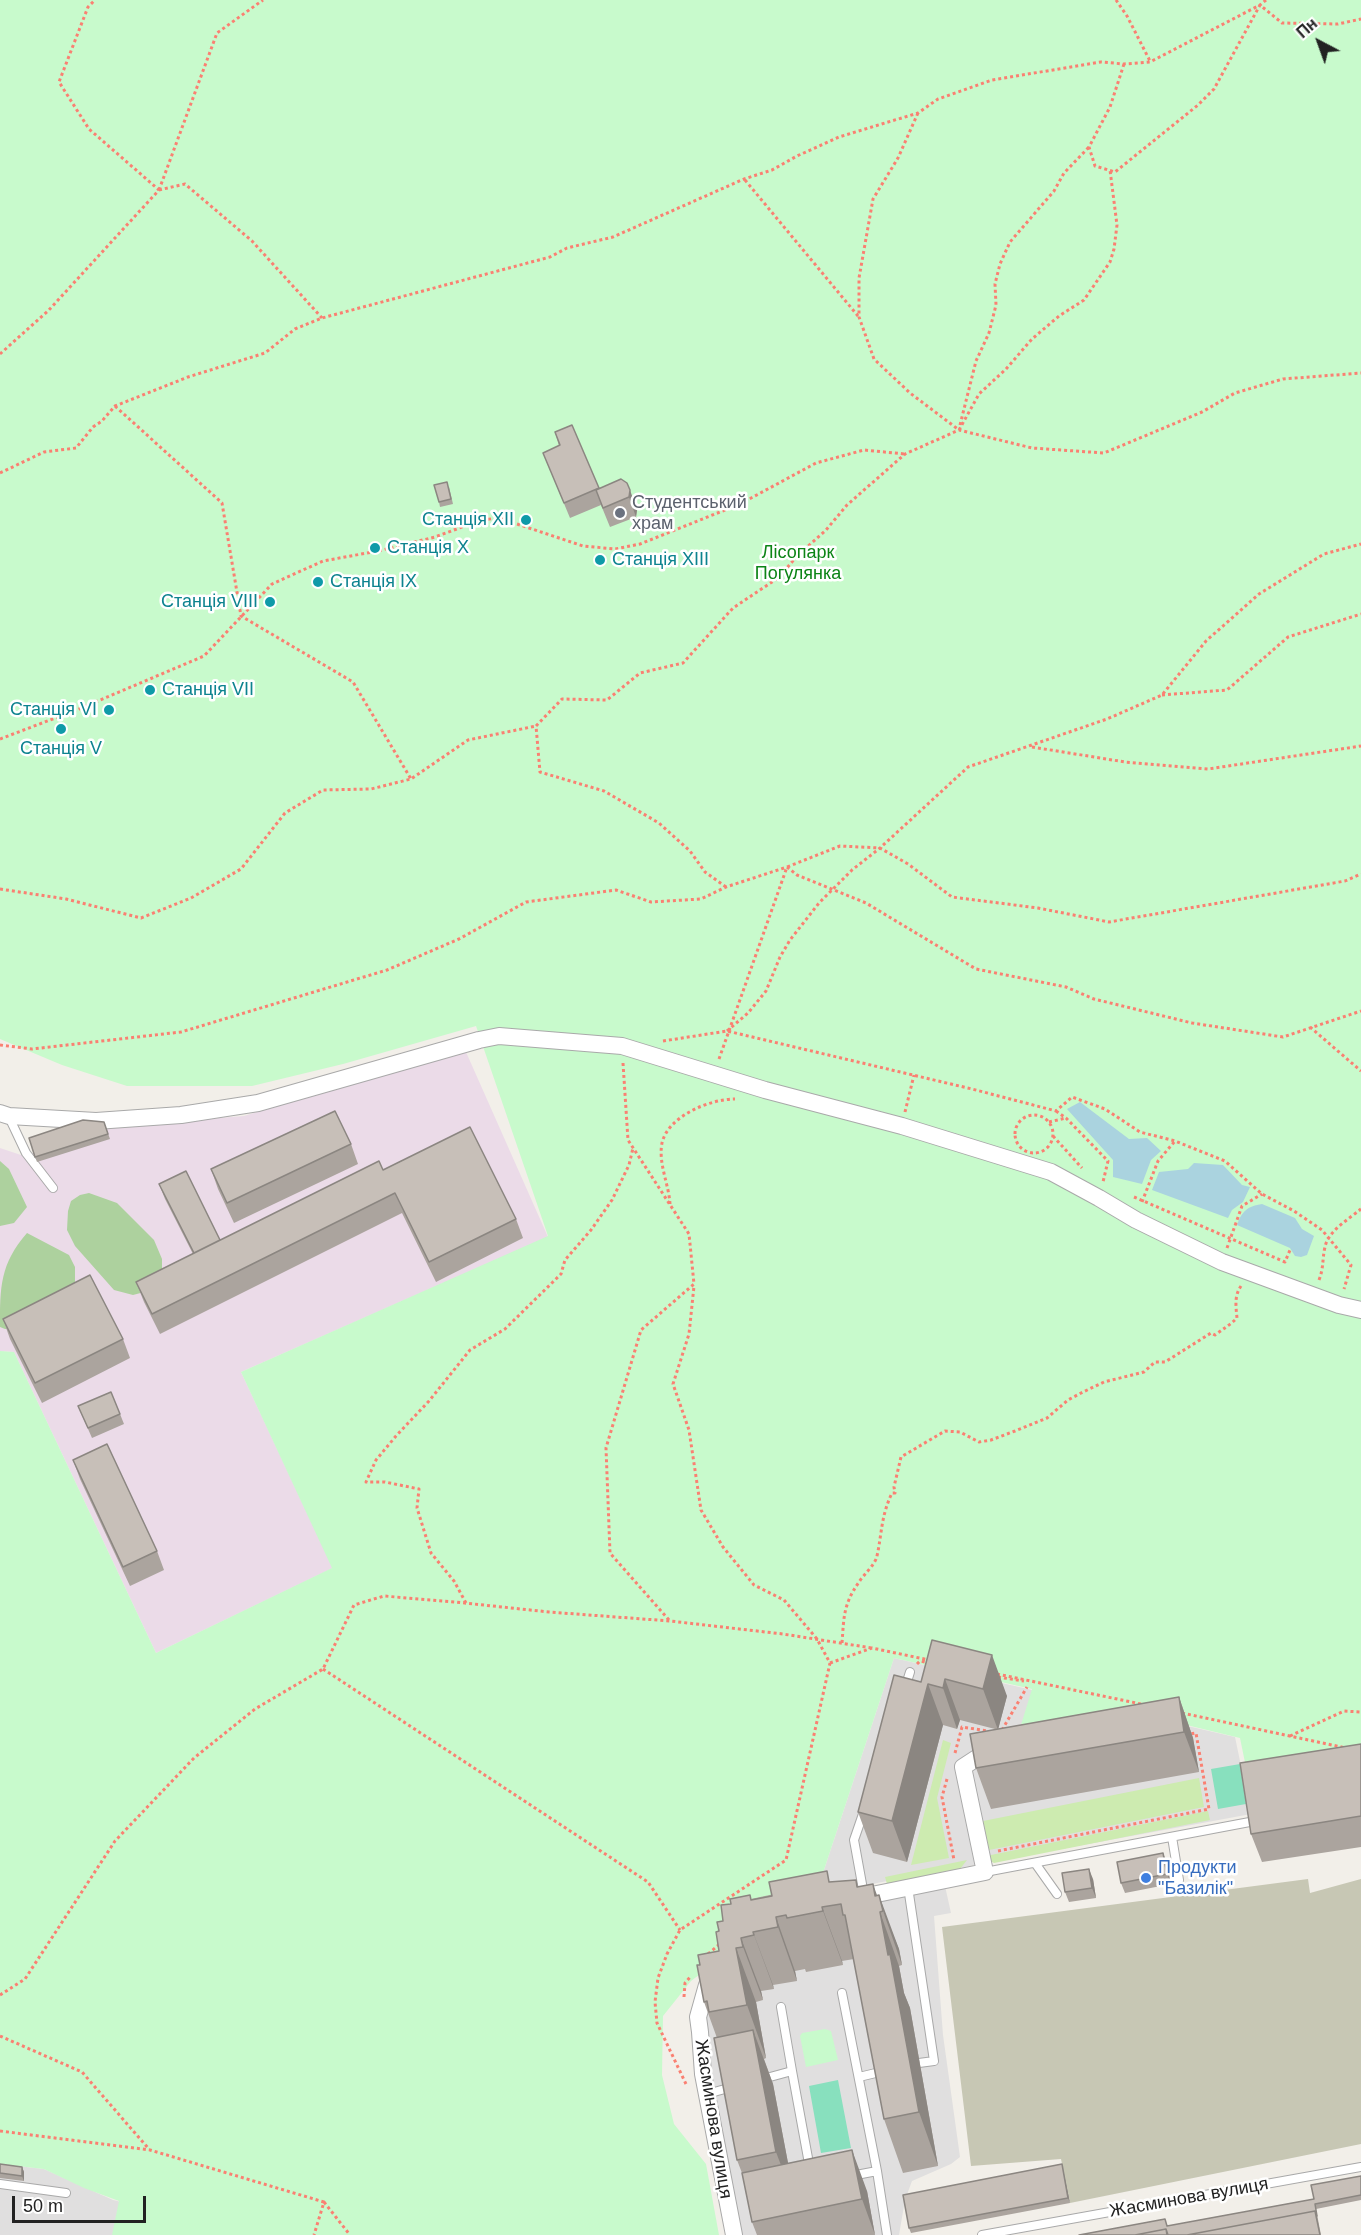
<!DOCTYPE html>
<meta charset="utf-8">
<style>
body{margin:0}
#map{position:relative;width:1361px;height:2235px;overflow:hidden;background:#f2efe9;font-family:Helvetica,sans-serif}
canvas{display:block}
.north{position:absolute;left:1289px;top:12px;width:60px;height:60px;-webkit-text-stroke:4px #fff;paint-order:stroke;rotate:319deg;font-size:16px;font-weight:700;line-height:24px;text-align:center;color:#222}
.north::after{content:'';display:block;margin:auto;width:21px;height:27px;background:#222;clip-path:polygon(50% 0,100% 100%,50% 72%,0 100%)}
.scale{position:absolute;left:12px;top:2196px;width:134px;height:27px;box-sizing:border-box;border:3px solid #222;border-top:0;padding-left:8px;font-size:18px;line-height:21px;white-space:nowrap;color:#222;-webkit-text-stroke:4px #fff;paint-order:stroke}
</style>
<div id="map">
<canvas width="1361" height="2235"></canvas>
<div class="north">Пн</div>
<div class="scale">50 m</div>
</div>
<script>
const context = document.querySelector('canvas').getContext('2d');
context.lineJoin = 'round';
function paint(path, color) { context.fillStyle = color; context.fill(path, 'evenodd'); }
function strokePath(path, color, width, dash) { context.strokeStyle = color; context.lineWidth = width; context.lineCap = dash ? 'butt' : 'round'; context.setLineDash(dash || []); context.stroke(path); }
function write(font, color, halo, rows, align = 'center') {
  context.font = font + ' Helvetica,sans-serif'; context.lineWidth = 5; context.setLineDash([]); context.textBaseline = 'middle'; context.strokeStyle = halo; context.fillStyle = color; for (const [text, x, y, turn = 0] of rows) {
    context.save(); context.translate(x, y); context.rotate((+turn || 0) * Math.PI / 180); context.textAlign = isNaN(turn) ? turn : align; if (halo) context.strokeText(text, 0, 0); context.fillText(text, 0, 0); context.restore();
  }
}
paint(new Path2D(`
 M894 1658 1235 1737 1251 1814 877 1883 825 1898 817 1891Z
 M945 1886 951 1913 934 1916 943 2035 960 2157 951 2164 912 2181 905 2200 899 2235H742L731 2189 710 2067 706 2021 709 2001 862 1900Z
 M0 2164 44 2169 113 2200 264 2235H0Z`), '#e0dfdf');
paint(new Path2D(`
 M466 1052 548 1237 241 1372 333 1568 156 1653 14 1352 0 1351V1148L21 1155 34 1153 106 1127 244 1116 345 1085Z`), '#ebdbe8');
paint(new Path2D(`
 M1308 1879 1310 1893 1361 1879V2144L1070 2203 1061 2159 971 2166 942 1927Z`), '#c7c7b4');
paint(new Path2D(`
 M943 1740 951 1743 937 1798 949 1858 911 1865Z
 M1199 1778 1204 1807 989 1850 983 1821Z
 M1208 1811 1210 1820 994 1863 989 1860 986 1856Z
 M967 1860 960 1869 887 1884 885 1877Z`), '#cdebb0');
paint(new Path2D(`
 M0 1161 9 1169 27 1207 14 1223 0 1226Z
 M89 1193 117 1203 154 1240 162 1259V1276L148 1291 133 1295 114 1290 75 1246 67 1230 68 1211 71 1201 80 1195Z
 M27 1233 69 1255 75 1267V1286L18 1329H5L0 1327C0 1287 0 1264 27 1233Z`), '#add19e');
paint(new Path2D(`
 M0 0H1361V1770L1251 1792 1240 1738 1133 1712 1021 1725 1032 1689 894 1658 817 1891 745 1940 691 1981 663 2016 662 2075 674 2124 706 2164 719 2235H112L119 2201 84 2188 44 2169 0 2164V1351L14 1352 156 1653 332 1568 241 1372 548 1236 476 1026 343 1064 252 1086H127L62 1065 0 1039Z
 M825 2029 831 2031 838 2060 806 2067 800 2036 802 2033Z`), '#c8facc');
paint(new Path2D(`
 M1240 1764 1246 1804 1218 1809 1211 1769Z
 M838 2080 851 2148 821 2153 809 2086Z`), '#88e0be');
paint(new Path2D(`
 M1080 1102 1129 1139 1147 1138 1161 1151 1151 1160 1142 1184 1113 1177V1160L1067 1109Z
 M1194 1163 1223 1165 1242 1185 1250 1187 1243 1202 1232 1210 1228 1218 1152 1190 1159 1172 1188 1169Z
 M1262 1204 1295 1218 1302 1229 1314 1236 1307 1255 1301 1257 1295 1256 1290 1248 1237 1225C1242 1211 1248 1206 1262 1204Z`), '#aad3df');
const lane = new Path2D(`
 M9 1117 26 1153 53 1188
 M905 1688 910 1672
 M864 1811 854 1840 864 1895
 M1172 1837 1179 1880
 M1035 1863 1057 1894
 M985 1872 1255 1821
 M908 1887 934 2061 919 2063
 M842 1993 877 2171 887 2235
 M792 2071 810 2169
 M859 2077 884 2071
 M759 2080 792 2071 781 2007
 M707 2094 732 2087
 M851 2176 877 2171
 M0 2184 66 2193
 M982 2235 1361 2167`);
const street = new Path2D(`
 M0 1113 9 1116 96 1121 181 1115 258 1103 479 1040 499 1036 622 1046 765 1090 902 1126 1051 1172 1099 1198 1136 1220 1222 1262 1339 1305 1361 1310
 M857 1898 985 1872 963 1767 986 1752 994 1751
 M713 1979 707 1985 698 2017 700 2032 703 2074 734 2235`);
strokePath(lane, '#a9a9a9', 10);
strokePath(street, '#a9a9a9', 18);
strokePath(new Path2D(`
 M1116 0 1127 16 1150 61
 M1124 64 1110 107 1089 147 1095 166 1115 172 1198 105 1214 89 1260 5 1282 23 1338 24 1361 19
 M918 113 898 158 873 199 859 278V317L874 359 910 393 959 430
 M745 180 858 316
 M159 190 217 33 263 0
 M159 190 185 184 252 241 322 318
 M0 354 48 311 159 190 89 129 59 82 88 7 95 0
 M115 406 222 503 241 616 353 682 411 779
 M960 425 976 361 989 333 996 305 995 284 1000 264 1010 242 1054 191 1064 173 1089 147
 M959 430 979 394 1006 369 1032 339 1059 316 1084 300 1110 262 1114 249 1117 225 1110 170
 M0 473 44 452 76 448 93 427 102 421 115 406 188 377 265 353 295 329 322 318 550 257 567 248 613 237 744 179 772 170 797 156 839 137 918 113 938 99 992 80 1101 62 1124 64 1150 62 1260 5 1266 0
 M1162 695 1227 690 1288 637 1361 614
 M0 739 79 709 204 656 272 584 323 561 378 551 435 537 481 520 499 518 583 546 615 549 640 544 740 504 816 463 864 450 905 454
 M1032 747 1125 762 1208 769 1361 746
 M726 887 705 872 690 851 659 823 604 791 540 772 536 726 562 699 607 700 640 673 683 663 733 608 778 578 798 555 826 530 847 505 905 454 959 430 1032 448 1104 453 1202 412 1235 393 1283 379 1361 373
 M0 889 66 899 141 918 191 898 241 869 285 813 323 790 371 789 411 779 468 740 536 726
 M1310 1027 1361 1071
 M727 1031 748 1013 766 991 780 957 790 940 819 903 852 870 880 848 968 767 1107 719 1162 695 1206 641 1259 594 1324 554 1361 544
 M663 1041 727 1031 972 1089 1056 1111 1072 1097 1105 1109 1140 1132 1175 1141 1225 1161 1262 1194 1294 1211 1322 1230 1351 1265 1344 1289
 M0 1045 32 1049 181 1032 387 970 459 939 526 902 616 890 651 902 701 899 726 887 787 867 797 875 866 903 976 969 1066 987 1094 999 1192 1023 1283 1037 1361 1011
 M719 1059 787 867 840 846 880 848 908 864 952 897 1038 908 1109 922 1345 881 1361 874
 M623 1063 628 1140 689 1234 694 1284 641 1330 606 1448 610 1553 670 1621
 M1056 1111 1066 1118 1108 1161 1103 1182
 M905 1112 914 1075
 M1015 1134a19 19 0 1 1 38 0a19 19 0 1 1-38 0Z
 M1049 1122 1066 1118
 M1053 1136 1082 1168
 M1134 1197 1285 1262 1290 1250
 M1142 1202 1158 1161 1175 1141
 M670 1204C669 1185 658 1163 662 1143 668 1116 710 1099 735 1099
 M1227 1248 1242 1206 1262 1194
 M1319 1280C1324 1267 1322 1260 1325 1247 1328 1231 1349 1219 1361 1209
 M466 1603 454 1581 431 1553 417 1508 419 1489 385 1482H366L376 1460 396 1436 429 1401 470 1350 505 1329 561 1274 565 1260 591 1230 612 1200 629 1165 633 1148
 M842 1643C844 1617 843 1605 859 1582 864 1574 875 1565 877 1556 882 1533 881 1516 892 1493H895L894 1487 901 1457 945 1431 960 1432 979 1442 991 1440 1015 1431 1047 1418 1068 1400 1083 1392 1104 1382 1144 1372 1155 1362H1165L1211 1333 1215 1335C1223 1329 1230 1325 1237 1318 1236 1307 1234 1296 1241 1286
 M830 1663 872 1648 929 1660
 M917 1664 920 1661 929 1663
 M323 1669 648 1882 680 1930
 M997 1674 1141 1704
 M998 1677 1024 1681
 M1182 1713 1346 1748
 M1002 1730 1027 1687
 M1290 1736 1344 1711 1361 1712
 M955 1753 962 1727 988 1731
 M947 1779 942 1797 954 1860
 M998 1851 1209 1809 1196 1733 1190 1734
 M708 1954 721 1943
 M0 1995 25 1979 115 1841 194 1758 255 1709 323 1669 354 1605 384 1596 455 1602 549 1612 670 1621 783 1634 872 1648
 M684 1997 685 1983 691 1976
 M0 2036 82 2072 148 2148
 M686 2084 657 2023 655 2002 658 1978 667 1954 680 1930 786 1860 830 1663 817 1639 784 1600 754 1585 723 1547 701 1510 689 1430 673 1384 689 1334 694 1286
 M0 2131 150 2150 324 2202 314 2235
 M324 2202 350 2235`), '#fa8072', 3, [3, 3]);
strokePath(lane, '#fff', 8);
strokePath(street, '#fff', 16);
paint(new Path2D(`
 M555 432 599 489 621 479 637 510 636 517 610 527 601 505 570 518 543 453 559 446Z
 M449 487 453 504 440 507 439 502Z
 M104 1122 110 1139 37 1162 29 1138Z
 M351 1144 358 1164 234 1223 218 1189 211 1169Z
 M383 1170 516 1219 523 1238 436 1282 402 1213 160 1334 144 1302 136 1282 193 1254 165 1199 159 1184 220 1240Z
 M3 1319 123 1339 130 1358 42 1403 10 1339Z
 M78 1406 120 1414 124 1424 92 1438Z
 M73 1460 157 1551 164 1570 130 1586 80 1479Z
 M932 1640 1007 1696 998 1729 1179 1697 1193 1738 1199 1772 991 1809 976 1768 995 1729 960 1720 957 1729 943 1725 907 1862 873 1853 858 1812 921 1682Z
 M1361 1744V1847L1262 1862 1251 1834Z
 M1167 1863 1171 1884 1125 1893 1121 1883Z
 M1093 1879 1096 1898 1069 1902 1065 1892Z
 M856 1880 858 1886 877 1896 899 1949 902 1965 899 1966 904 1993 910 2008 938 2166 903 2173 884 2119 854 1959 842 1961 843 1965 806 1972 805 1969 795 1971 797 1981 773 1985 774 1989 761 1991 763 2000 756 2002 766 2058 764 2059 773 2084 788 2163 867 2191 875 2235H757L752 2222 742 2173 737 2160 717 2038 704 2002 700 1965 719 1951V1931L723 1921 751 1899 830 1882Z
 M0 2164 22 2167 24 2172V2181L0 2178Z
 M1063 2169 1070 2203 911 2233 909 2228Z
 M1361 2176V2200L1316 2209 1321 2235 1167 2226 1314 2199Z`), '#aba49e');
paint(new Path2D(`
 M630 490 637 510 636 517 629 497Z
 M992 1655 1007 1696 998 1730 983 1689Z
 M945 1679 960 1720 957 1729 943 1688Z
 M928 1684 943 1725 907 1862 892 1821Z
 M1179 1697 1193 1738 1199 1772 1184 1732Z
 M1163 1853 1167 1863 1171 1884 1167 1874Z
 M1089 1869 1093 1879 1096 1898 1092 1888Z
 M873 1884 882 1909 879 1895 899 1949 902 1965 883 1911 875 1896Z
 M822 1907 842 1961 843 1965 823 1911Z
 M880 1912 899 1966 904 1993 910 2008 938 2166 919 2112Z
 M776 1917 795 1971 797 1981 778 1927Z
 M753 1932 773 1985 774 1989 754 1935Z
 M741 1938 761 1991 763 2000 743 1947Z
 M736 1948 756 2002 766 2058 747 2005Z
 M753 2030 773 2084 796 2205 776 2152Z
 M852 2150 867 2191 875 2235 862 2199Z
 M1062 2164 1063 2169 1070 2203 1068 2198Z
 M22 2167 24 2172V2181L22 2176Z`), '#8b8681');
const building = new Path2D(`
 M572 425 599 488 564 503 543 453 560 445 555 432Z
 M621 479 627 483 630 490 629 497 603 508 596 490Z
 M447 482 451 499 439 502 434 485Z
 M335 1111 351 1144 227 1203 211 1169Z
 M83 1120 104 1122 108 1134 35 1157 29 1138Z
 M470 1127 516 1219 429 1262 395 1193 152 1314 136 1282 379 1161 383 1170Z
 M186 1171 220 1240 194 1253 159 1184Z
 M90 1275 123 1339 35 1383 3 1319Z
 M111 1392 120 1414 88 1428 78 1406Z
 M107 1444 157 1551 123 1567 73 1460Z
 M932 1640 992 1655 983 1689 945 1679 943 1688 928 1684 892 1821 858 1812 894 1675 921 1682Z
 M1179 1697 1184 1732 976 1768 970 1734Z
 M1361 1744V1816L1251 1834 1240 1763Z
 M1163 1853 1167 1874 1121 1883 1117 1862Z
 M1089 1869 1092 1888 1065 1892 1062 1873Z
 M827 1871 829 1882 856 1880 857 1887 873 1884 875 1896 879 1895 883 1911 880 1912 888 1955 890 1954 919 2112 884 2119 845 1915H843L841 1904 822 1907 823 1911 787 1918 786 1915 776 1917 778 1927 753 1932 754 1935 741 1938 743 1947 736 1948 747 2005 709 2012 707 2001 704 2002 697 1965H700L698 1955 719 1951 716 1932 719 1931 717 1922 723 1921 721 1905 731 1904 730 1899 750 1895 751 1900 772 1896 769 1882Z
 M753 2030 776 2152 737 2160 714 2038Z
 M852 2150 862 2199 752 2222 742 2173Z
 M0 2164 22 2167V2176L0 2173Z
 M1062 2164 1068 2198 909 2228 903 2195Z
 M1361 2176V2195L1315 2204 1317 2216 1315 2211 1187 2235H1168L1166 2229 1135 2235H1079L1165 2219 1167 2226 1314 2199 1311 2185Z
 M1315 2211 1320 2235H1187Z
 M1166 2229 1167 2235H1135Z`);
paint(building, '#c7bfb8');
strokePath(building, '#8b8681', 1.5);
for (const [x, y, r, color] of [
 [620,513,6,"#6b7280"],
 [526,520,6,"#0f9aa8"],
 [375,548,6,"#0f9aa8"],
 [600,560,6,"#0f9aa8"],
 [318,582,6,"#0f9aa8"],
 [270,602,6,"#0f9aa8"],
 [150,690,6,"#0f9aa8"],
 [109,710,6,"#0f9aa8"],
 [61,729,6,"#0f9aa8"],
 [1146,1878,6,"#3f7fe0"]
]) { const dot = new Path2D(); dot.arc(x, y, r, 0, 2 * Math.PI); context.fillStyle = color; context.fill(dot); strokePath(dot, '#fff', 2); }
write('18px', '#5b616d', '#fff', [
 ["Студентський",632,503],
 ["храм",632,524]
], 'left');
write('18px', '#0d838f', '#fff', [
 ["Cтанція XII",514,520,"right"],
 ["Cтанція X",387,548],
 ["Cтанція XIII",612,560],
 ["Cтанція IX",330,582],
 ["Cтанція VIII",258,602,"right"],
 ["Станція VII",162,690],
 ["Станція VI",97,710,"right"],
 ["Cтанція V",61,749,"center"]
], 'left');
write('18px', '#0c8416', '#fff', [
 ["Лісопарк",798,553],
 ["Погулянка",798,574]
]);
write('18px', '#366cbe', '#fff', [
 ["Продукти",1158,1868],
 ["\"Базилік\"",1158,1889]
], 'left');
write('18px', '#222', '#fff', [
 ["Жасминова вулиця",713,2119,81],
 ["Жасминова вулиця",1189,2198,-10]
]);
</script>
